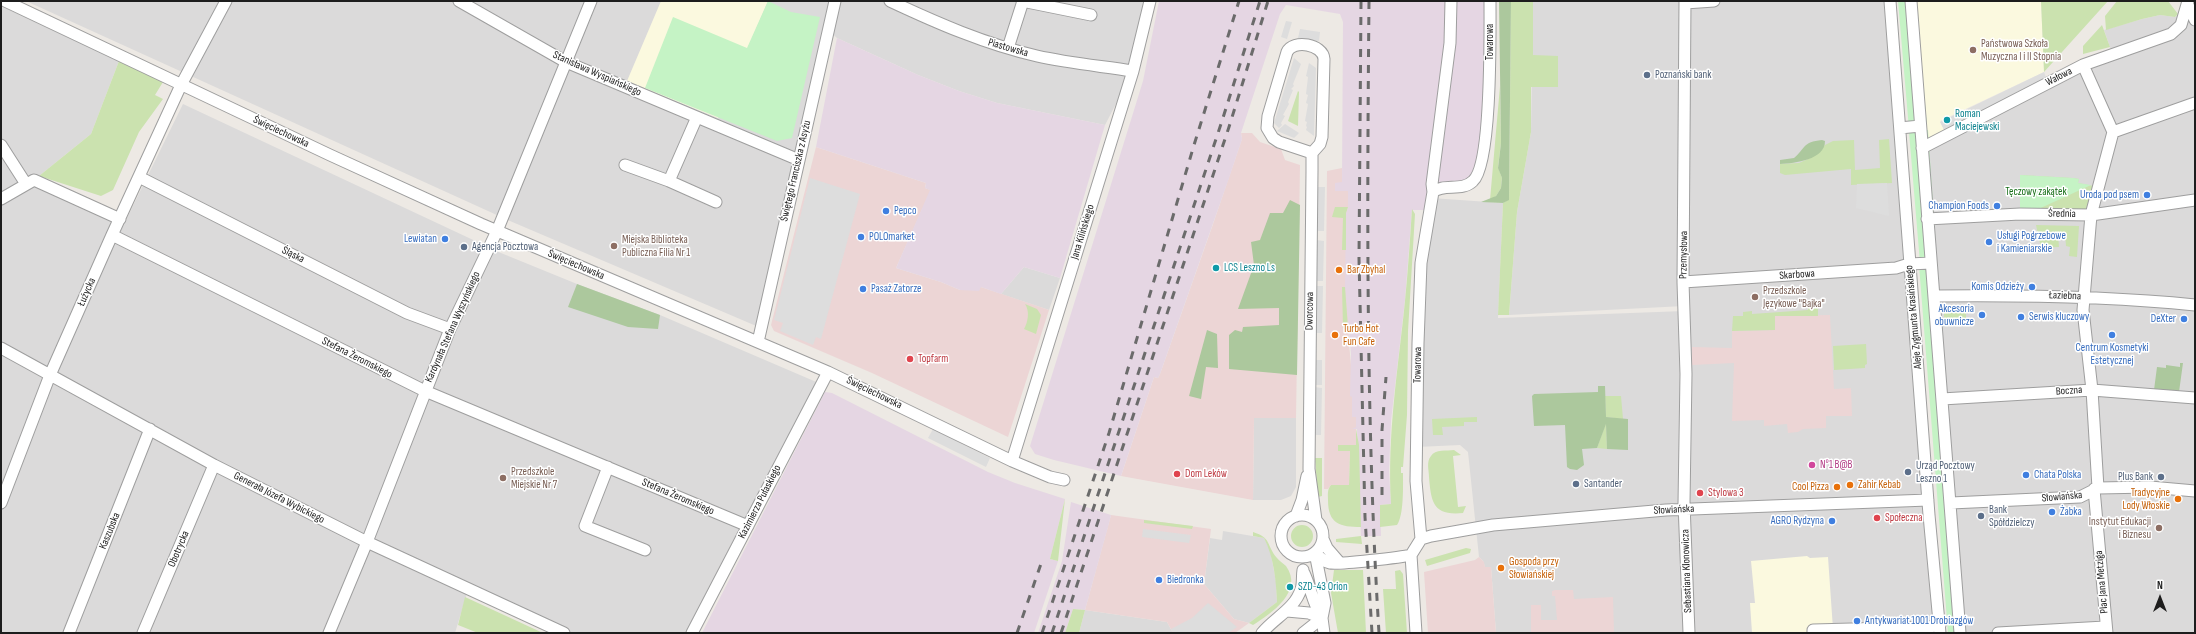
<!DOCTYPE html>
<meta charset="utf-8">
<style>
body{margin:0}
#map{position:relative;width:2196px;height:634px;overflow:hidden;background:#ede9e4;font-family:"Sofia Sans Condensed",sans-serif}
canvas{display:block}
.frame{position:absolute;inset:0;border:2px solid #1d1d1d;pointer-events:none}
.north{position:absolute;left:2140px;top:578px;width:40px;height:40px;-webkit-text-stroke:3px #fff;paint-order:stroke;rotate:0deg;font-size:11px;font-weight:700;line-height:16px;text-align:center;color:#1d1d1d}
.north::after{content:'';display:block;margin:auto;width:14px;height:18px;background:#1d1d1d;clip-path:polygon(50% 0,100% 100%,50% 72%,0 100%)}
</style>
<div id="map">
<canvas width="2196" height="634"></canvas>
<div class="frame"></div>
<div class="north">N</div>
</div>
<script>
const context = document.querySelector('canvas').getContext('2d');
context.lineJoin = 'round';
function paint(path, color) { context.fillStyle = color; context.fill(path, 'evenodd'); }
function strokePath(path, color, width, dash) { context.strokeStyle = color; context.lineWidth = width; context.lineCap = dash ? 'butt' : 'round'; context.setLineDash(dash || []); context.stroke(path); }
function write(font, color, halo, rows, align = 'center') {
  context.font = font + ' "Sofia Sans Condensed",sans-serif'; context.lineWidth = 3; context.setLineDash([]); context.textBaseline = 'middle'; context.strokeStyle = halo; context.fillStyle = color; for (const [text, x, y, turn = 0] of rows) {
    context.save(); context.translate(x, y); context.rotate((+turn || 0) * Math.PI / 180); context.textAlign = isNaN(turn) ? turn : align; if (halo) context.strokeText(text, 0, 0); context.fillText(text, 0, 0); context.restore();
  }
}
paint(new Path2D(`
 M26 1H1150L1133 71 1105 125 997 103 959 91 918 75 837 38 828 30 761 328 510 221Z
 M1533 1H1890L1940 633H1496L1491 567H1485L1483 561 1479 557 1468 452 1460 445 1417 447 1418 354 1431 198 1503 203 1498 318 1684 311V306L1509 315 1517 212 1531 132Z
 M2188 1H2195V633H1960L1922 148 2111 50 2104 30 2142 19 2160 15 2175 17 2188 6Z
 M1 6 119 61 91 134 34 180 123 226 183 104 501 253 577 284 660 315 821 384 692 633H564L468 590 455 633H1Z
 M1024 267 1060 278 1049 310 1001 294Z
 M1254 418H1296V487L1291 496 1281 500H1253Z
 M1223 531 1264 538 1270 549 1276 582 1277 602 1249 623 1234 619 1204 584 1210 538 1222 540Z
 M1085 610 1167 622 1173 633H1079Z`), '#dbdada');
paint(new Path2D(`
 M1241 133H1252L1260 142 1281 149 1285 160 1300 165 1296 418H1254L1253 500 1121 476 1154 377 1158 378 1160 374 1212 227 1242 139Z
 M816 147 926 183 925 188 931 190 896 268 941 282 960 290 981 287 1049 310 1008 437 872 373 774 331 771 325Z
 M1342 168V183H1335V190L1348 191V207L1346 214 1349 344 1356 417V445H1338L1350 451 1349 485H1331L1328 489H1324L1327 171Z
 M1830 315 1834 389 1851 388 1852 416H1826V428L1803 429 1798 432 1788 433 1787 424 1764 426V420L1732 421 1734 363 1692 365V347L1732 348V331L1775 330V316Z
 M1111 515 1211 529 1204 584 1234 619 1249 623 1235 633H1173L1167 622 1085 610Z
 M1479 557 1484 562 1485 567H1491L1496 633H1428L1424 572 1475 560Z
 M1555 590H1573L1574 599 1613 597 1614 633H1531V605H1541V620H1557L1555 596H1552V591Z`), '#ecd5d5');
paint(new Path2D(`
 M1159 1H1490L1478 176 1439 189 1429 210H1412L1405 300 1391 421 1389 471 1391 504 1380 505 1381 536H1361L1357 429H1352L1356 427V417H1352V397L1350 396 1351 354 1345 287 1346 213 1348 207V191H1335V183L1342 182 1343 22 1340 14 1286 5 1280 14 1241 133 1242 139 1229 178 1160 374 1158 378 1154 377 1121 476 1054 460 1035 454 1030 446 1143 81Z
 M837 38 918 75 959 91 997 103 1105 125 1060 278 1024 267 1001 294 981 287 979 291 960 290 941 282 896 268 930 190 925 188 926 183 816 147Z
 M825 392 832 393 988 472 1015 483 1065 499 1050 559 1058 561 1034 633H702Z
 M1071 502 1111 515 1108 527 1085 610 1073 609 1065 633H1038L1062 561Z`), '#e5d6e3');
paint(new Path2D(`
 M661 1H768L718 118 627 81Z
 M1910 1H2041L2044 72 1940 121 1946 134 1922 148Z
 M1807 556 1810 558 1828 557 1833 629 1813 633H1752L1750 603H1755L1751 561Z`), '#fbf9df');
paint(new Path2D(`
 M1511 1H1533V55L1558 56V87H1531V132L1517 212 1509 315H1498L1503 203 1509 199Z
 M2041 1H2108L2044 72Z
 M2117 1H2168L2178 14 2175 17 2160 15 2142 19 2106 30 2105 16Z
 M2102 25 2110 47 2083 54V46Z
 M119 61 163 82 155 95 163 99 139 132 113 190 101 196 39 176 91 134Z
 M1500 86 1501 143 1498 167 1502 178 1501 188 1496 196 1490 200Z
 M1298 91 1299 92 1298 126 1288 121Z
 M1889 139 1892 183 1851 185V169L1785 175 1780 173V164L1799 163 1810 158 1825 145 1833 141 1854 140 1855 170 1880 168 1879 140Z
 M2020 175 2073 178 2079 179 2078 183 2099 187 2091 215 2028 214Z
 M1335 207H1348L1346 213V250H1342L1343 218 1332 217Z
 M1412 209 1415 214 1408 331 1407 415 1403 467H1401V473H1403C1403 486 1404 515 1397 525L1380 527V505L1391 504C1387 434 1398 370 1405 301 1408 270 1410 240 1412 209Z
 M2036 225 2079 226 2077 257 2069 256 2070 247 2066 246 2065 233 2058 235 2059 247 2041 248Z
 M1342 287H1345L1348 328H1343Z
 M1025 304 1037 309 1041 315 1036 334 1024 329C1028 322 1030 311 1025 304Z
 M1808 307H1818V316H1775V330L1732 331 1733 316H1743V312L1752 311V314L1808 310Z
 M1948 308H1966V320L1944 322V311Z
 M1866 344 1867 364 1865 365V368L1834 370 1833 346Z
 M1605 396H1621L1623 419 1606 417Z
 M1477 417V422H1464V426L1442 427 1443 435H1433L1432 419Z
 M1606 423 1607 449 1597 448Z
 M1356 429 1359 445 1361 527C1340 527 1328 524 1328 500 1328 494 1327 490 1331 485H1349L1350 451H1338V445H1356Z
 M1454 450 1461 455 1453 456 1458 507 1466 506 1463 513C1433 516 1431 502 1429 477 1429 470 1426 462 1431 456 1435 449 1447 451 1454 450Z
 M1315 458H1322V496L1318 497Z
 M1065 499 1058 561 1050 559Z
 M1144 520 1193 526 1192 529 1144 523Z
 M1291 536a11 11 0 1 1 22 0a11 11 0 1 1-22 0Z
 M1253 532C1272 538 1266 545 1277 558 1279 561 1283 563 1286 566 1304 591 1272 613 1253 625L1249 623 1277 602C1276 580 1274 558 1264 538L1253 536Z
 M1361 536 1362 544 1336 542V539Z
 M1466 548 1471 549 1470 553 1427 566 1425 560Z
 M1334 570H1363L1366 633H1338L1331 593Z
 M1400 570 1403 574 1407 633H1386L1383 589H1396L1395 571Z
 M465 597 543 633H478L458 625Z
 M1073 609 1085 610 1079 633H1065Z`), '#cbe2af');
paint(new Path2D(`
 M1499 1H1511L1509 200 1503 203 1481 202 1496 196 1501 188 1502 178 1498 168 1501 143Z
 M1822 140 1825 141C1825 160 1795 163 1780 164V160L1794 158C1806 148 1802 142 1822 140Z
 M1290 200 1300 205 1297 375 1229 369V335L1235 330 1242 332 1243 327 1279 325V308L1238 309 1254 265 1251 242 1260 240 1270 213H1283Z
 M577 284 660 315 658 329 628 327 568 307Z
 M1207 330 1217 334 1218 368 1206 367 1201 399 1189 396Z
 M2180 363H2183L2179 392 2154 390 2157 367 2166 368V365L2180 367Z
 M1598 386H1605L1606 417 1628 419V450L1607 449 1606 424 1597 448 1582 449 1584 465 1577 470 1570 469 1567 467 1565 425 1534 426 1532 396 1534 394 1598 392Z`), '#acc89d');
paint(new Path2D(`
 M768 1 791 12 820 17 792 138 777 141 645 88 673 17 747 48Z
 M1898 1H1916L1927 126 1909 129Z
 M1928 130 1937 262 1920 263 1909 132Z
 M2020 175 2073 178 2079 179 2078 183 2091 185 2034 211H2020Z
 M1936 264 1965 632 1948 633 1919 265Z`), '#c5f3c5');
paint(new Path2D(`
 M1286 21 1292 22 1287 39 1281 37Z
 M1300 29 1320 32 1319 41 1298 38Z
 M1294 58 1301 64 1293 84 1294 86 1291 89 1293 90 1288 102 1289 104 1283 115 1285 116 1281 123 1282 125 1279 128 1274 123Z
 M1309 63 1316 68 1314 136 1306 130 1307 127 1306 126 1307 122 1305 121 1308 104 1306 103 1308 95 1306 94 1308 77 1306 76Z
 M2044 72 2048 83 1946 134 1940 122Z
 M1285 124 1299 133 1294 138 1277 131Z
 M810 178 860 194 821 339 816 337 813 345 780 331 783 323 774 320Z
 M1887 183 1889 216 1856 208 1857 184Z
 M1317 187H1325L1324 231H1316Z
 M1316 240 1324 241 1323 281H1315Z
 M1315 286H1323L1322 333H1315Z
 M1315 360H1322V385H1314Z
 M1314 387 1322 388 1321 435H1313Z
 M933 429 990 458 986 467 928 438Z
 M1143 529 1191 535 1189 543 1142 537Z
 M1208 603 1237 627 1228 633H1173L1171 629 1192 618Z`), '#ddd');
const minor = new Path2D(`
 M5 1 330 155 481 224 828 372 1012 461 1050 477 1064 480
 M459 1 566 62 799 160
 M890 1C937 23 985 44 1037 56 1068 63 1101 66 1133 71
 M1022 1 1091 15
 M1685 1 1683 282 1686 374 1684 503 1689 633
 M1890 1 1929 515 1940 633
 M1911 1 1960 633
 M1685 3 1714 1
 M2188 5 2195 20
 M1008 48 1023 1
 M2083 65 2113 132 2091 215 2083 310 2092 390 2098 488
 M697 117 669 181 716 202
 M1900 128 1920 126
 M2113 132 2195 103
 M1 145 26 184
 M1922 148 2083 65 2171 34 2181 25 2188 1
 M1312 153 1279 142 1273 138 1267 128 1268 116 1287 52C1293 39 1323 44 1324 59L1322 137 1320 144 1312 153V171L1309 469 1316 520
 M625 165 669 181
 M139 177 407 313 450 329
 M1433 192C1444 183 1462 192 1473 181 1492 164 1490 31 1490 1
 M1 199 34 180 120 219
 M1927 219 2020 214 2091 215 2195 200
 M112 235 425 391 748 526
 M1683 282 1896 268 1909 264 1931 263
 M1934 296C2022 295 2108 296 2195 305
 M758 342 835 1
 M1 348 214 465 367 542 564 633
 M1942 399 2092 390 2195 398
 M1012 461 1133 71 1150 1
 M608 467 585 526 645 550
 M2094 489 2107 633
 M1 503 50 375 112 235 181 85 226 1
 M1951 503 2080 497 2098 488 2150 487 2195 491
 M1281 536a21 21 0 1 1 42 0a21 21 0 1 1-42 0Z
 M1296 516 1302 500 1307 476
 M1323 539 1327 548 1340 563
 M1421 539 1416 481 1418 343 1421 263 1433 192 1432 184 1450 43 1451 1
 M1315 553C1319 557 1324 562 1330 563 1337 565 1403 557 1411 555
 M1315 553 1325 603 1322 618 1324 633
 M1304 573C1311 588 1313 604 1322 618
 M1287 611 1309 613 1322 618
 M69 633 150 429
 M143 633 214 465
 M329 633 367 542 450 329 497 231 591 1
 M692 633 828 372
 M1262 633C1274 618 1295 609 1301 589 1303 584 1302 576 1303 570
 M1303 633 1322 618
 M1416 633 1411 555 1421 539 1431 536 1493 525 1666 510 1928 500
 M1813 633V630L1929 627 1940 625
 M1998 633 2105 627`);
strokePath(minor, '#9e9e9e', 13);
strokePath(minor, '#fff', 11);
strokePath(new Path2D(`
 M1361 1 1359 259 1365 517 1372 633
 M1369 1C1367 212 1366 423 1379 633
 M1382 495V430L1386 377
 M1017 633 1043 558
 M1042 633 1109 433 1194 145 1239 1
 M1052 633 1221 124 1260 1
 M1061 633 1229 127 1268 1`), '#6b6b6b', 3, [8, 8]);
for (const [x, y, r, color] of [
 [1973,50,4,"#8d6e63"],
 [1647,75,4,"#5c6f8a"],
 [1947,120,4,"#0f9aa8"],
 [2147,195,4,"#3f7fe0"],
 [1997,206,4,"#3f7fe0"],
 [886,211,4,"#3f7fe0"],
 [861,237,4,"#3f7fe0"],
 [445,239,4,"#3f7fe0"],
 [1989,242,4,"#3f7fe0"],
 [614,246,4,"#8d6e63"],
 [464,247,4,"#5c6f8a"],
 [1216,268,4,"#0f9aa8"],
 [1339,270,4,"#e8710a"],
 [2032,287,4,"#3f7fe0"],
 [863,289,4,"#3f7fe0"],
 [1755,297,4,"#8d6e63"],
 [1982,315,4,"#3f7fe0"],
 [2021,317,4,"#3f7fe0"],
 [2184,319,4,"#3f7fe0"],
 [1335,335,4,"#e8710a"],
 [2112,335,4,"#3f7fe0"],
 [910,359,4,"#e0444e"],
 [1812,465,4,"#d1479c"],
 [1908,472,4,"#5c6f8a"],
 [1177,474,4,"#e0444e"],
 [2026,475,4,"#3f7fe0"],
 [2161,477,4,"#5c6f8a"],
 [503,478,4,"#8d6e63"],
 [1576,484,4,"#5c6f8a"],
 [1850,485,4,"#e8710a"],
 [1837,487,4,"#e8710a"],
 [1700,493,4,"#e0444e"],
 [2178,499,4,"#e8710a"],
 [2052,512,4,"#3f7fe0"],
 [1981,516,4,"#5c6f8a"],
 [1877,518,4,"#e0444e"],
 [1832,521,4,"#3f7fe0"],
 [2159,528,4,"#8d6e63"],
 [1501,568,4,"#e8710a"],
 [1159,580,4,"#3f7fe0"],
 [1290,587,4,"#0f9aa8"],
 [1857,621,4,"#3f7fe0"]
]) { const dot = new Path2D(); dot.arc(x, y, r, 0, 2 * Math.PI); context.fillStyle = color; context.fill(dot); strokePath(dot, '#fff', 1.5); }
write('11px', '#1d1d1d', '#fff', [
 ["Towarowa",1490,42,-90],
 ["Piastowska",1008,48,16],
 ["Stanisława Wyspiańskiego",597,74,24],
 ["Wałowa",2059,77,-27],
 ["Święciechowska",281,132,25],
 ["Świętego Franciszka z Asyżu",796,171,-77],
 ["Średnia",2062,214,1],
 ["Jana Kilińskiego",1083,232,-73],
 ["Śląska",293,255,27],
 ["Przemysłowa",1684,255,-89],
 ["Święciechowska",576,265,23],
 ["Skarbowa",1797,275,-4],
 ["Łużycka",87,292,-66],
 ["Łaziebna",2065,296,2],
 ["Dworcowa",1310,311,-89],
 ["Aleje Zygmunta Krasińskiego",1914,317,-95],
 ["Kardynała Stefana Wyszyńskiego",453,327,-66],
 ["Stefana Żeromskiego",357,358,27],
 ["Towarowa",1418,365,-89],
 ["Boczna",2069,391,-4],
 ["Święciechowska",874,393,26],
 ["Stefana Żeromskiego",678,497,23],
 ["Słowiańska",2062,497,-5],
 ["Generała Józefa Wybickiego",279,498,27],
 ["Kazimierza Pułaskiego",760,502,-63],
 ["Słowiańska",1674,510,-3],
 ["Kaszubska",110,531,-68],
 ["Obotrycka",179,549,-67],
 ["Sebastiana Klonowicza",1687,571,-92],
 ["Plac Jana Metziga",2102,582,-95]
]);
write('11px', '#785e54', '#fff', [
 ["Państwowa Szkoła",1981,44],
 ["Muzyczna I i II Stopnia",1981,57],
 ["Miejska Biblioteka",622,240],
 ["Publiczna Filia Nr 1",622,253],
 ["Przedszkole",1763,291],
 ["Językowe \"Bajka\"",1763,304],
 ["Przedszkole",511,472],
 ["Miejskie Nr 7",511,485],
 ["Instytut Edukacji",2151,522,"right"],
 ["i Biznesu",2151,535,"right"]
], 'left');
write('11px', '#4e5e75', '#fff', [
 ["Poznański bank",1655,75],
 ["Agencja Pocztowa",472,247],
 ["Urząd Pocztowy",1916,466],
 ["Leszno 1",1916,479],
 ["Plus Bank",2153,477,"right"],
 ["Santander",1584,484],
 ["Bank",1989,510],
 ["Spółdzielczy",1989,523]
], 'left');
write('11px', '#0d838f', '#fff', [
 ["Roman",1955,114],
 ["Maciejewski",1955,127],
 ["LCS Leszno Ls",1224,268],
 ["SZD-43 Orion",1298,587]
], 'left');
write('11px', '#176e18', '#fff', [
 ["Tęczowy zakątek",2036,192]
]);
write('11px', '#366cbe', '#fff', [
 ["Uroda pod psem",2139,195,"right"],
 ["Champion Foods",1989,206,"right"],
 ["Pepco",894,211],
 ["Usługi Pogrzebowe",1997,236],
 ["i Kamieniarskie",1997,249],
 ["POLOmarket",869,237],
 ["Lewiatan",437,239,"right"],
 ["Komis Odzieży",2024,287,"right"],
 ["Pasaż Zatorze",871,289],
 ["Akcesoria",1974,309,"right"],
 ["obuwnicze",1974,322,"right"],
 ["Serwis kluczowy",2029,317],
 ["DeXter",2176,319,"right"],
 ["Centrum Kosmetyki",2112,348,"center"],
 ["Estetycznej",2112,361,"center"],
 ["Chata Polska",2034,475],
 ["Żabka",2060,512],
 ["AGRO Rydzyna",1824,521,"right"],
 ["Biedronka",1167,580],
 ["Antykwariat 1001 Drobiazgów",1865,621]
], 'left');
write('11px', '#c56008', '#fff', [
 ["Bar Zbyhal",1347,270],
 ["Turbo Hot",1343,329],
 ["Fun Cafe",1343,342],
 ["Zahir Kebab",1858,485],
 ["Cool Pizza",1829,487,"right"],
 ["Tradycyjne",2170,493,"right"],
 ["Lody Włoskie",2170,506,"right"],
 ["Gospoda przy",1509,562],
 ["Słowiańskiej",1509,575]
], 'left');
write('11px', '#be3a42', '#fff', [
 ["Topfarm",918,359],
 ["Dom Leków",1185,474],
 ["Stylowa 3",1708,493],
 ["Społeczna",1885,518]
], 'left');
write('11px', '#b23c85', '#fff', [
 ["N°1 B@B",1820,465]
], 'left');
</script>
